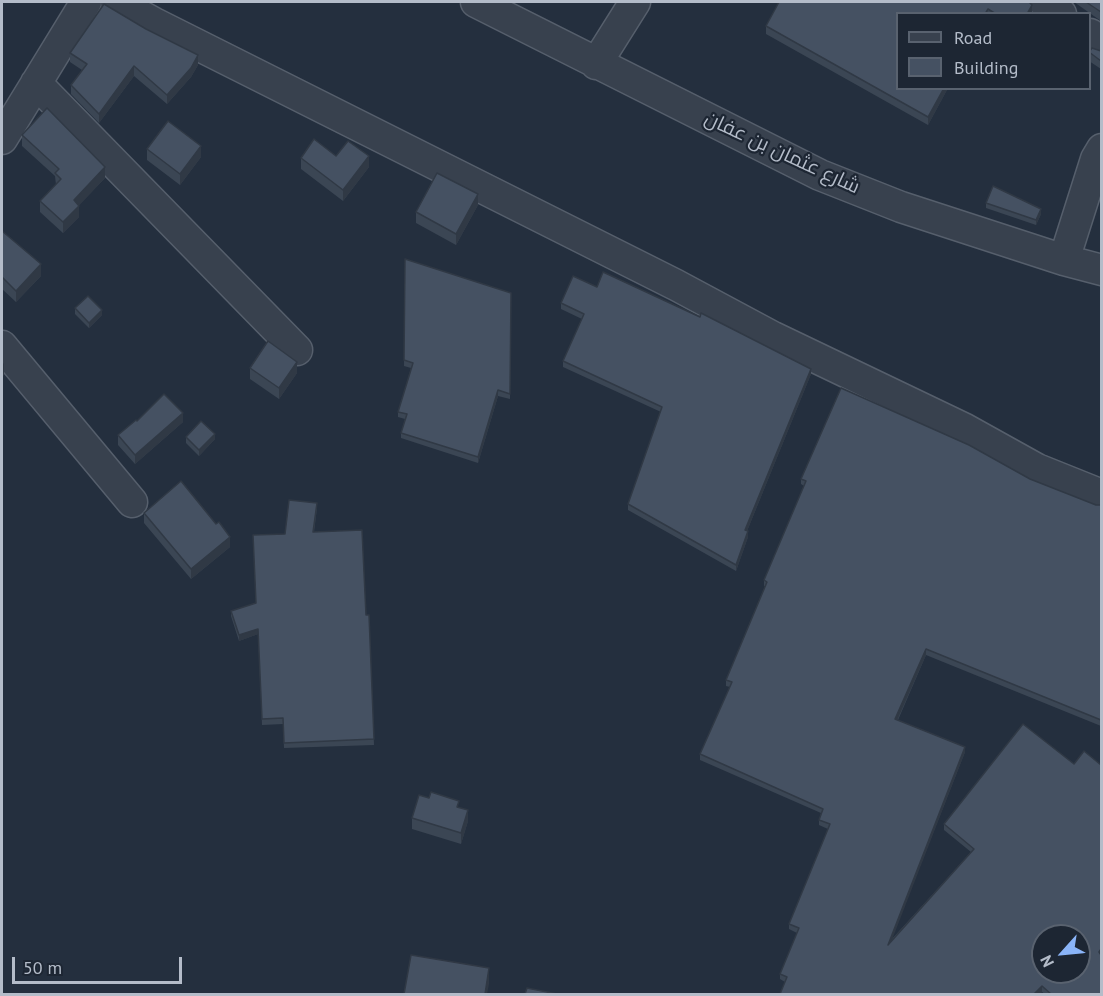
<!DOCTYPE html>
<meta charset="utf-8">
<style>
body{margin:0}
#map{position:relative;width:1103px;height:996px;overflow:hidden;background:#242f3e;font-family:"PT Sans",sans-serif}
canvas{display:block}
.frame{position:absolute;inset:0;border:3px solid #b4bcc9;pointer-events:none}
.legend{position:absolute;left:896px;top:12px;width:195px;height:78px;box-sizing:border-box;background:#1d2633;border:2px solid #59626f;margin:0;padding:8px 10px;list-style:none;font-size:18px;color:#b4bcc9}
.legend li{display:flex;align-items:center;gap:12px;height:30px}
.legend b{width:30px;border:2px solid #59626f}
.north{position:absolute;left:1031px;top:924px;width:60px;height:60px;box-sizing:border-box;background:#1d2633;border:2px solid #59626f;border-radius:50%;rotate:243deg;font-size:16px;font-weight:700;line-height:24px;text-align:center;color:#b4bcc9}
.north::after{content:'';display:block;margin:auto;width:21px;height:27px;background:#8ab4f8;clip-path:polygon(50% 0,100% 100%,50% 72%,0 100%)}
.scale{position:absolute;left:12px;top:957px;width:170px;height:27px;box-sizing:border-box;border:3px solid #b4bcc9;border-top:0;padding-left:8px;font-size:18px;line-height:21px;white-space:nowrap;color:#b4bcc9;-webkit-text-stroke:4px #1d2633;paint-order:stroke}
</style>
<div id="map">
<canvas width="1103" height="996"></canvas>
<div class="frame"></div>
<ul class="legend">
<li><b style="height:8px;background:#38414e"></b>Road</li>
<li><b style="height:16px;background:#455162"></b>Building</li>
</ul>
<div class="north">N</div>
<div class="scale">50 m</div>
</div>
<script>
const context = document.querySelector('canvas').getContext('2d');
context.lineJoin = 'round';
function strokePath(path, color, width, dash) { context.strokeStyle = color; context.lineWidth = width; context.lineCap = dash ? 'butt' : 'round'; context.setLineDash(dash || []); context.stroke(path); }
function paint(path, color) { context.fillStyle = color; context.fill(path, 'evenodd'); }
function write(font, color, halo, rows, align = 'center') {
  context.font = font + ' "PT Sans",Cairo,sans-serif'; context.lineWidth = 4.5; context.setLineDash([]); context.textBaseline = 'middle'; context.strokeStyle = halo; context.fillStyle = color; for (const [text, x, y, turn = 0] of rows) {
    context.save(); context.translate(x, y); context.rotate((+turn || 0) * Math.PI / 180); context.textAlign = isNaN(turn) ? turn : align; if (halo) context.strokeText(text, 0, 0); context.fillText(text, 0, 0); context.restore();
  }
}
const minor = new Path2D(`
 M116 2 154 23 676 285 773 337 965 429 1037 469 1102 495
 M476 2 820 175 901 207 1064 260 1102 270
 M1044 2 1061 14
 M1090 34 1102 42
 M596 64 635 2
 M36 83 297 350
 M2 139 86 2
 M1064 260 1096 159 1102 149
 M2 346 132 502`);
strokePath(minor, '#565f6c', 33);
strokePath(minor, '#38414e', 30);
paint(new Path2D(`
 M779 2H1029L1032 5V14H897V88H948L928 125 766 34V26Z
 M1074 2H1101V21Z
 M1089 51H1101V69L1089 61Z
 M70 53 198 65 191 77 167 104 134 76 99 123 71 94V85L82 70 70 62Z
 M22 135 105 178 79 205V217L63 233 40 212V201L56 185 55 176 22 146Z
 M147 149 201 157 180 185 147 160Z
 M301 158 369 167 343 201 301 169Z
 M986 203 1041 214 1036 225 986 208Z
 M478 205 456 245 416 223V212Z
 M2 231 41 276 16 302 2 289Z
 M405 259 511 293 510 399 498 396 478 463 401 438V433L405 419 398 417V412L411 368 404 366Z
 M597 287 811 374 747 531 748 537 736 571 628 510V504L661 412 563 367V361L582 319 561 309V303Z
 M75 308 102 315 89 328 75 314Z
 M250 368 297 373 279 399 250 379Z
 M137 421 183 422 135 464 118 445V435Z
 M186 437 215 439 199 456 186 443Z
 M801 479H1030L1096 505H1101V726L926 655 898 720 965 752 891 940 971 852 944 830V824L1023 724 1101 994H1045L1042 992 1039 994H780L785 982 780 979V974L797 933 789 929V924L828 829 819 825V820L821 813 700 760V754L730 687 726 686V680L765 586H764V580L804 486 801 484Z
 M317 508 314 532 366 615H369L374 745 284 748 283 724 262 725 258 634 239 641 231 616V611L256 603 285 534Z
 M144 513 230 547 191 579 144 523Z
 M459 807 468 821 461 844 412 829V818Z`), '#3b4654');
paint(new Path2D(`
 M1032 5V14H1028V12Z
 M198 55V65L191 77 167 104V95Z
 M134 66V76L99 123V114Z
 M944 88H948L928 125V117Z
 M201 146V157L180 185V174Z
 M369 156V167L343 201V190Z
 M105 167V178L74 211V200Z
 M478 194V205L456 245V234Z
 M79 206V217L63 233V222Z
 M1041 209V214L1036 225V220Z
 M41 264V276L16 302V291Z
 M102 310V315L89 328V323Z
 M297 362V373L279 399V388Z
 M4 363V375L2 377V365Z
 M811 369V374L745 536V530Z
 M498 390V396L478 463V457Z
 M183 413V422L135 464V455Z
 M215 434V439L199 456V450Z
 M748 531V537L736 571V565Z
 M230 537V547L191 579V569Z
 M258 629V634L239 641V635Z
 M926 649V655L895 725V719Z
 M965 747V752L888 950V945Z
 M468 810V821L461 844V833Z
 M489 968V984L487 994H485Z
 M1042 986V992L1039 994H1034Z`), '#303945');
const building = new Path2D(`
 M779 2H1029L1032 5 1028 12 1030 14H996L988 9 985 14H897V88H944L928 117 766 26Z
 M1086 2H1101V12Z
 M104 4 146 29 198 55 191 68 167 95 134 66 99 114 71 85 87 64 70 53Z
 M1092 48 1101 51V61L1089 52Z
 M47 108 105 167 74 200 79 206 63 222 40 201 61 179 55 173 59 169 22 135Z
 M168 121 201 146 180 174 147 149Z
 M314 139 336 156 348 141 369 156 343 190 301 158Z
 M437 173 478 194 456 234 416 212Z
 M993 186 1041 209 1036 220 986 203Z
 M2 231 41 264 16 291 2 277Z
 M405 259 511 293 510 394 498 390 478 457 401 433 407 414 398 412 413 363 404 360Z
 M603 272 700 317 701 313 811 369 745 530 748 531 736 565 628 504 662 407 563 361 584 314 561 303 573 276 597 287Z
 M88 296 102 310 89 323 75 308Z
 M268 341 297 362 279 388 250 368Z
 M841 388 969 445 1030 479 1096 505H1101V720L926 649 895 719 965 747 888 945 974 849 944 824 1023 724 1074 764 1084 751 1101 765V949L1099 952 1101 955V994H1051L1042 986 1034 994H780L787 977 780 974 799 928 789 924 830 824 819 820 823 809 700 754 732 682 726 680 767 582 764 580 806 481 801 479ZM1043 936H1079V972H1043Z
 M164 394 183 413 135 455 118 435 136 420 137 421Z
 M201 421 215 434 199 450 186 437Z
 M181 481 216 524 219 522 230 537 191 569 144 513Z
 M289 500 317 503 313 532 362 530 366 615H369L374 739 284 743 283 718 262 719 258 629 239 635 231 611 256 603 253 535 285 534Z
 M431 792 459 801 457 807 468 810 461 833 412 818 419 795 429 798Z
 M411 955 489 968 485 994H404Z
 M527 988 557 994H525Z`);
paint(building, '#455162');
strokePath(building, '#303945', 1.5);
write('20px', '#b4bcc9', '#1d2633', [
 ["شارع عثمان بن عفان",782,153,25]
]);
</script>
